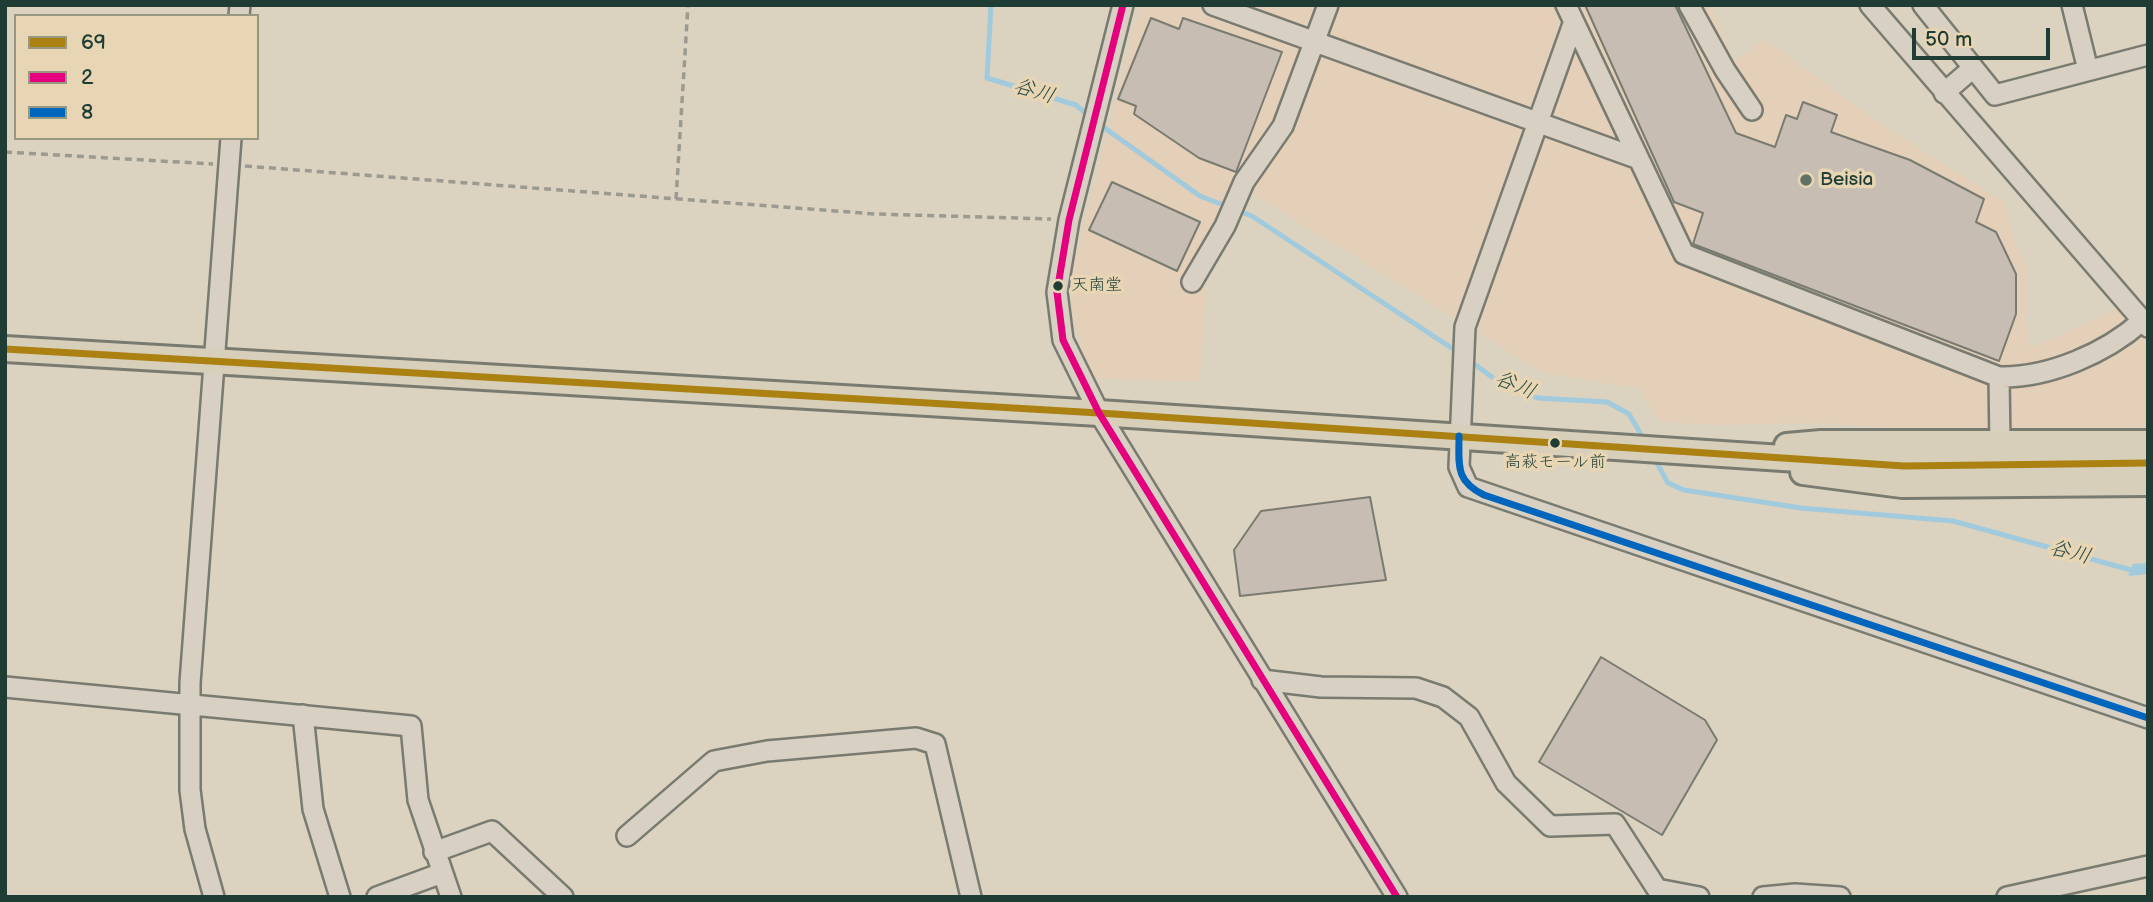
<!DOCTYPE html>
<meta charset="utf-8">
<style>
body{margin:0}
#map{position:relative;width:2153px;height:902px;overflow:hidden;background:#dbd2bf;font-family:"Balsamiq Sans",sans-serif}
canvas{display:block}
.frame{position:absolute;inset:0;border:7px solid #1f3d34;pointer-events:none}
.legend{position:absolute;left:14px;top:14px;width:245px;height:126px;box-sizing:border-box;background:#e7d5b3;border:2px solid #979880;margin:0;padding:9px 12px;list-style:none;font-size:21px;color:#1f3d34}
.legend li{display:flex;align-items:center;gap:14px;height:35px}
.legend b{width:35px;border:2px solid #979880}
.scale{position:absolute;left:1912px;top:28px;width:138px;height:32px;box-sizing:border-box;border:4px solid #1f3d34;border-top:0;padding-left:9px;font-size:21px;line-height:24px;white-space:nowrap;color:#1f3d34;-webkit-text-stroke:5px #e7d5b3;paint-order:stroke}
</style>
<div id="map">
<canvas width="2153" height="902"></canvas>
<div class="frame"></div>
<ul class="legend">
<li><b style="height:9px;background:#ab8112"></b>69</li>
<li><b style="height:9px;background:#e5007d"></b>2</li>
<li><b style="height:9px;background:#0065bd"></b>8</li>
</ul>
<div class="scale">50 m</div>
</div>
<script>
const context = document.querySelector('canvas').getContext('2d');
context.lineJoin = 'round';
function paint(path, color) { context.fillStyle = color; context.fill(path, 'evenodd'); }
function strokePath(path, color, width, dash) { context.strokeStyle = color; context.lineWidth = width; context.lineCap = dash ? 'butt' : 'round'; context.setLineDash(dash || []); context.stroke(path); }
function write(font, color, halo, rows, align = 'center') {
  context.font = font + ' "Balsamiq Sans","Klee One",sans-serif'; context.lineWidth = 7; context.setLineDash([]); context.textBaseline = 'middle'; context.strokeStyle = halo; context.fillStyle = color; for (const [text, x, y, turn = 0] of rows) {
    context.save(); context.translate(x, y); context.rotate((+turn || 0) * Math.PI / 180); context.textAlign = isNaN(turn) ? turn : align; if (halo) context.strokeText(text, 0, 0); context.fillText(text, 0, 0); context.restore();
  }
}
paint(new Path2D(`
 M1140 5H1711L1733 63 1764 39 1882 125 2005 203 2016 248 2028 267 2026 323 2030 348 2118 309 2148 343V427L2104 430 1904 429 1826 423 1716 425 1661 422 1639 389 1542 372 1248 191 1206 279 1200 382 1094 378 1084 358 1072 312 1074 265Z`), '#e4cfb8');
paint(new Path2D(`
 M2148 563V574L2128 576 2133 564Z`), '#a1cadc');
strokePath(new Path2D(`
 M991 5 987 78 1076 105 1089 116
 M1099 124 1200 196 1252 216 1459 353
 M1470 361 1503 385 1538 398 1607 402 1629 414 1645 441
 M1653 456 1668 483 1684 490 1801 508 1953 521 2131 570 2148 569`), '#a1cadc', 5);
const building = new Path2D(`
 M1585 5H1675L1736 133 1775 147 1786 115 1797 119 1803 102 1837 115 1831 132 1910 160 1984 199 1976 222 1996 232 2016 274V314L1999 361 1693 244 1703 213 1674 202Z
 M1151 18 1179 29 1183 18 1282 52 1236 172 1199 158 1134 114 1136 106 1118 99Z
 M1112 182 1200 222 1177 271 1089 230Z
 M1370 497 1386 580 1240 596 1234 550 1261 511Z
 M1601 657 1705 720 1717 740 1662 835 1539 762Z`);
paint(building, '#c7bdb3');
strokePath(building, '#797b70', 2);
const minor = new Path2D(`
 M1123 5 1069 220 1057 292 1063 340 1099 413 1397 897
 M1213 5 1639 159
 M1566 5 1684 254 1999 377C2049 378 2106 353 2142 321
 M1689 5 1725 70 1752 110
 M1870 5 2148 327
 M1923 5 1995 95 2148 55
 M2072 5 2088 70
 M239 16 240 5
 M1573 24 1465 327 1459 467 1468 487 2148 718
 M1944 93 1973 68
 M1192 282 1225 226 1244 182 1283 126 1328 5
 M1999 377 2000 445
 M1262 680 1321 687 1416 688 1443 697 1469 717 1506 783 1550 826 1615 824 1657 889 1699 897
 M5 687 411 726 418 800 451 897
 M303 715 313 809 340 897
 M627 836 714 761 767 751 916 738 935 744 971 897
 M434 852 492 831 563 897
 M214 897 195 829 190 790V683L231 138
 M377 897 442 873
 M1763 897 1795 894 1840 897
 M2007 897 2148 866`);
const major = new Path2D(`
 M5 349 1099 413 1904 466 2148 463
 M1787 446 1821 443H2148
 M1803 472 1902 485 2148 483`);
strokePath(minor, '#797b70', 24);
strokePath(major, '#797b70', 30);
strokePath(new Path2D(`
 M5 152 213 164
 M245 166 875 214 1051 219
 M676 199 688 5`), '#9b9a90', 3.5, [7, 5]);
strokePath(minor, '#d7d0c3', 19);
strokePath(major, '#d7cfba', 24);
strokePath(new Path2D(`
 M5 349 1099 413 1904 466 2148 463`), '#ab8112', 7);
strokePath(new Path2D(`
 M1123 5 1069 220 1057 292 1063 340 1099 413 1397 897`), '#e5007d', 7);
strokePath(new Path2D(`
 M1459 436C1459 465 1455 481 1484 495L2148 718`), '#0065bd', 7);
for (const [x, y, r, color] of [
 [1806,180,7,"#617165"],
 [1058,286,6,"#1f3d34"],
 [1555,443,6,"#1f3d34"]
]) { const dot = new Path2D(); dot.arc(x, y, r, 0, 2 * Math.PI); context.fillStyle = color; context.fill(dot); strokePath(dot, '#e7d5b3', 2.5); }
write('17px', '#1f3d34', '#e7d5b3', [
 ["天南堂",1071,286],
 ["高萩モール前",1555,463,"center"]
], 'left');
write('19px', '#1f3d34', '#e7d5b3', [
 ["Beisia",1820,180]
], 'left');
write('italic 21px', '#2a4b46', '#e7d5b3', [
 ["谷川",1034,92,17],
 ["谷川",1515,386,23],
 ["谷川",2070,553,15]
]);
</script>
